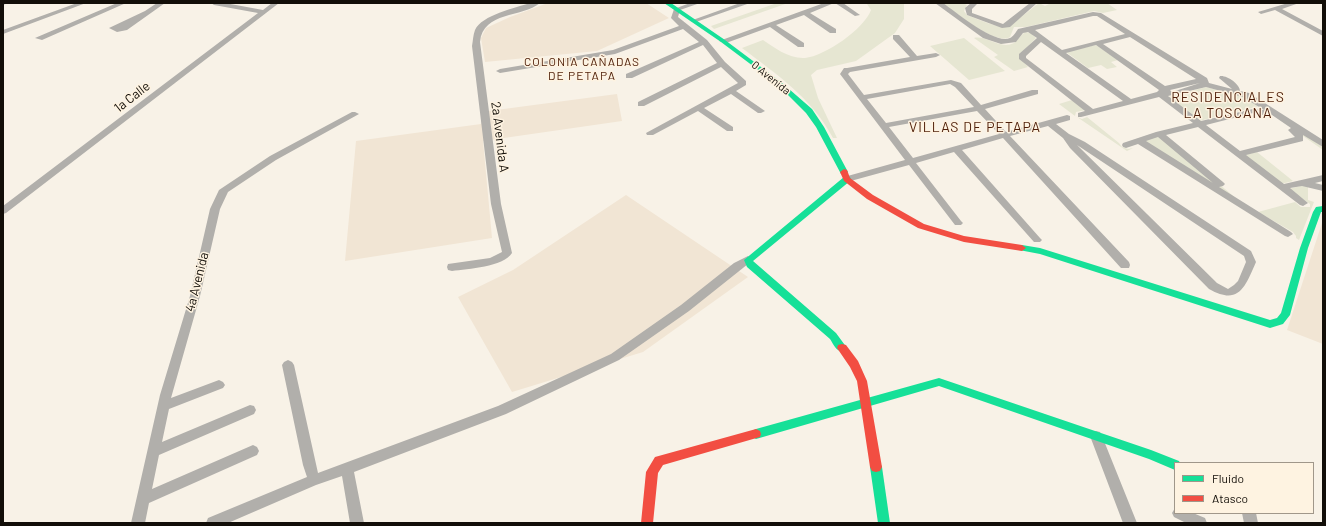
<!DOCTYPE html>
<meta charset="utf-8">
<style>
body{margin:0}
#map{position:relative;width:1326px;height:526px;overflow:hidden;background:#f8f2e7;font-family:Barlow,sans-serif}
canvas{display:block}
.frame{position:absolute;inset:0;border:4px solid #120e08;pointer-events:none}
.legend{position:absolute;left:1174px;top:462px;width:140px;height:52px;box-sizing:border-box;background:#fef3e1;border:1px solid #a0978a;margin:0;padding:5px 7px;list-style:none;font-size:12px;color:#120e08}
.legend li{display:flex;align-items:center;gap:8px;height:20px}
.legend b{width:20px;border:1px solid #a0978a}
</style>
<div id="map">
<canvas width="1326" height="526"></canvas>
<div class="frame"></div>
<ul class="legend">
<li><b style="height:5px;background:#16e098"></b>Fluido</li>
<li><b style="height:5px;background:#f24e42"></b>Atasco</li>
</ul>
</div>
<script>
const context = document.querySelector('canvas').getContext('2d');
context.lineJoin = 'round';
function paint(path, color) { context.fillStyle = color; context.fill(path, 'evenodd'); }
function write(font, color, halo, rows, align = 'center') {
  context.font = font + ' Barlow,sans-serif'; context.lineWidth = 3; context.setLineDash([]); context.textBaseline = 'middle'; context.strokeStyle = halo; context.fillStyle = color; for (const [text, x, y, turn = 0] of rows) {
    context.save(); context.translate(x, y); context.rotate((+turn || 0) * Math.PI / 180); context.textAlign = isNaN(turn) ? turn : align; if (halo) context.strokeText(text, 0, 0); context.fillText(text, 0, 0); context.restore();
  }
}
paint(new Path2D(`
 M548 3H646L669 18 597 51 485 62 481 38 486 28 510 17Z
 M617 94 622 121 483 141 492 238 345 261 356 141 481 124V127V112Z
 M626 195 748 277 643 352 512 392 458 297 513 270Z
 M1323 220V344L1287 330Z`), '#f1e5d4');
paint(new Path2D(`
 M777 3H788L714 29 711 26Z
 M904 3V19L895 33 856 61 817 70 811 75 818 98 837 138H833C812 98 776 74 742 48L763 40C775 48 789 59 805 58 825 56 864 29 871 10L867 4Z
 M942 3H963L967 5 964 11 967 15C1009 32 1004 30 1039 3L1045 6 1051 3H1107L1117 10 1103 13 1094 11 1026 27H1014L1010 37C995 46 956 12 942 3Z
 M1025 32 1031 33 1036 38 1019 56 1028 67 1014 71 994 57 998 55 974 38C987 35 1000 50 1014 43 1018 40 1021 35 1025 32Z
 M964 38 1005 71 969 80 930 46Z
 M1096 45 1118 60 1111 62 1117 67 1107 69 1101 65 1088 68 1066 52Z
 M1206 87 1246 97 1323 147V150L1260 106 1199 121 1168 97Z
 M1072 100 1086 110 1076 112 1075 116 1059 104Z
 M1077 117 1082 119 1087 117 1119 143 1122 147 1128 149 1133 148 1127 151Z
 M1159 134 1249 209 1139 141Z
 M1257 152 1293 181 1281 184 1244 155Z
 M1305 185 1308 186V200L1314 202 1299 240 1296 238V236L1293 232 1258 212 1295 202 1301 207H1310V204L1288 189Z`), '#e6e6d2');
paint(new Path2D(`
 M3 3H8L3 5Z
 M77 3H86L3 34V30Z
 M117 3H126L42 40 35 38Z
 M157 3H165L127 30 117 32 109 28 145 11Z
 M211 3H225L263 10 272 3H279L6 213 3 214V206L258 13 214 5Z
 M530 3H540C522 18 483 11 480 42L501 204 512 253C503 267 468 269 452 271L448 270 447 267 448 264 490 258 502 252 491 204 472 46C473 41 473 35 475 30 482 15 515 8 530 3Z
 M690 3H700L680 10 678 17 707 40 725 62 746 81V85L736 91 765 111 761 113H758L731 94 704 108 733 127V131H727L698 111 653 135H647L646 133 738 83 721 67 644 106H638V102L717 63 703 45 632 78H626V74L699 42 683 29 615 54 500 73 496 71 500 69 613 50 679 26 671 18 674 9Z
 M740 3H750L696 22 690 21Z
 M824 3H834L810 13 836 29V33H830L804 15 776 25 804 43V47H798L770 27 726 43 719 41Z
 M835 3H843L860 15 855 16Z
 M935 3H943C956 12 995 45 1010 38 1013 37 1016 32 1018 29L1093 12 1101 13 1207 78 1209 83 1232 89 1219 78 1220 76C1227 75 1240 84 1240 91L1249 93 1323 140V147L1303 135V141L1246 155 1284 184 1323 175V181L1315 183 1323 185V191L1302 186 1290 188 1308 203 1303 206 1300 205 1198 127 1166 135 1223 182 1225 184 1223 186 1219 187 1291 232 1293 234 1288 237 1285 236 1138 144 1126 148 1123 147 1122 145 1123 143 1156 132 1193 123 1159 97 1081 117H1078V113L1085 111 1019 59V54L1037 38 1028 32 1023 33 1016 42 1001 44 983 38ZM1093 16H1097L1125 34 1062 50 1035 30ZM1130 37 1196 79 1165 86 1103 44ZM1041 42 1123 101 1093 109 1026 58V56ZM1096 45 1159 90 1157 92 1131 99 1066 53ZM1200 83 1172 92 1170 90ZM1206 87 1243 97 1264 110 1253 109 1201 121 1168 96ZM1253 113 1268 116 1272 115 1291 128 1288 130 1295 137 1240 151 1206 125ZM1158 137 1213 183 1146 141Z
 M971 3H978L972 9V13L1003 24 1030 3H1037L1010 27 1002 28 967 15 965 8Z
 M1288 3H1299L1282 9 1323 31V36L1275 10 1261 14 1258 12Z
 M893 35H899L917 56 936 53 940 55 936 57 850 72 848 74 864 95 951 80 961 83 981 105 1032 90H1038V94L985 109 1006 132 1067 115 1070 116V120L1056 124 1069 134 1085 142 1251 251 1256 262C1245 287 1239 306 1209 289L1070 148 1063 138 1048 126 1010 136 1129 262 1130 265 1129 268H1121L1003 138 962 150 1040 238 1042 240 1040 242H1034L954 152 916 163 961 221 963 223 961 225H955L909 165 847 182 844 181 843 179 844 177 905 160 840 74 844 68H847L910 57 893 39ZM950 84 955 87 974 107 886 123 867 99ZM977 111 999 134 913 158 889 127ZM1077 145 1244 256 1246 262 1238 281 1234 285 1228 289 1217 283Z
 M352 112H355L359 114 276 160 228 192 220 209 200 296 171 398 219 380 223 382 225 385 223 388 169 409 162 442 250 405 254 406 256 410 254 414 159 455 152 489 253 445 257 447 259 451 257 455 149 503 145 523H131L160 395 190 296 210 209 219 190 270 156Z
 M748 256 753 260 689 311 619 360 506 414 354 472 364 523H350L342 476 316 485 228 523H206L208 518 307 477 303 465 282 365 284 362 288 360 292 362 294 365 318 473 498 406 611 354 681 305 734 263Z
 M1096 431 1100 432 1102 436 1137 523H1123L1090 436 1092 432Z
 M1175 508V513H1193L1205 518 1207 523H1186L1174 517 1172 513Z
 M1242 513H1256L1258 523H1244Z`), '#b1afab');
paint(new Path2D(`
 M664 3H671L725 40 781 82 812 109 824 127 848 172 847 174H841L816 127 806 113 777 84 721 42Z
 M847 176 850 177 851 179 850 181 753 261 836 333 847 348 846 351C837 354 834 345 830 339L747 267 744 260 844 177Z
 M1323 206V212H1321L1308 248 1290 315 1283 324 1270 328 1040 254 1019 250 1018 248 1022 245 1040 248 1270 320 1277 318 1281 313 1300 248 1313 212 1316 207Z
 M939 378 1151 450 1179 461 1180 463H1175V470L1149 459 939 386 756 439 752 437 751 434 752 431 756 429Z
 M876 462 880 463 882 467 890 523H878L870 467 872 463Z`), '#16e098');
paint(new Path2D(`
 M844 169 847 170 850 178 873 195 924 224 964 236 1022 245 1026 248 1022 251 964 242 918 228 867 199 844 181 840 172Z
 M842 344 846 345 858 361 867 381 882 467 880 471 876 472 872 471 870 467 857 381 850 367 837 348 838 345Z
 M756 429 760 431 761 434 760 437 663 465 658 473 653 523H641L646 472 655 457Z`), '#f24e42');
write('11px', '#120e08', '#fef3e1', [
 ["0 Avenida",771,78,39]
]);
context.letterSpacing = '1px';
write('12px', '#4e1e08', '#fef3e1', [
 ["COLONIA CAÑADAS",582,62],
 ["DE PETAPA",582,76]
]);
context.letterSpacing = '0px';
write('13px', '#120e08', '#fef3e1', [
 ["1a Calle",132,97,-38],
 ["2a Avenida A",500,137,83],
 ["4a Avenida",197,282,-76]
]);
context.letterSpacing = '1px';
write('14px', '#4e1e08', '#fef3e1', [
 ["RESIDENCIALES",1228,97],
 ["LA TOSCANA",1228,113],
 ["VILLAS DE PETAPA",975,127]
]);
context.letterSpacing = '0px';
</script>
